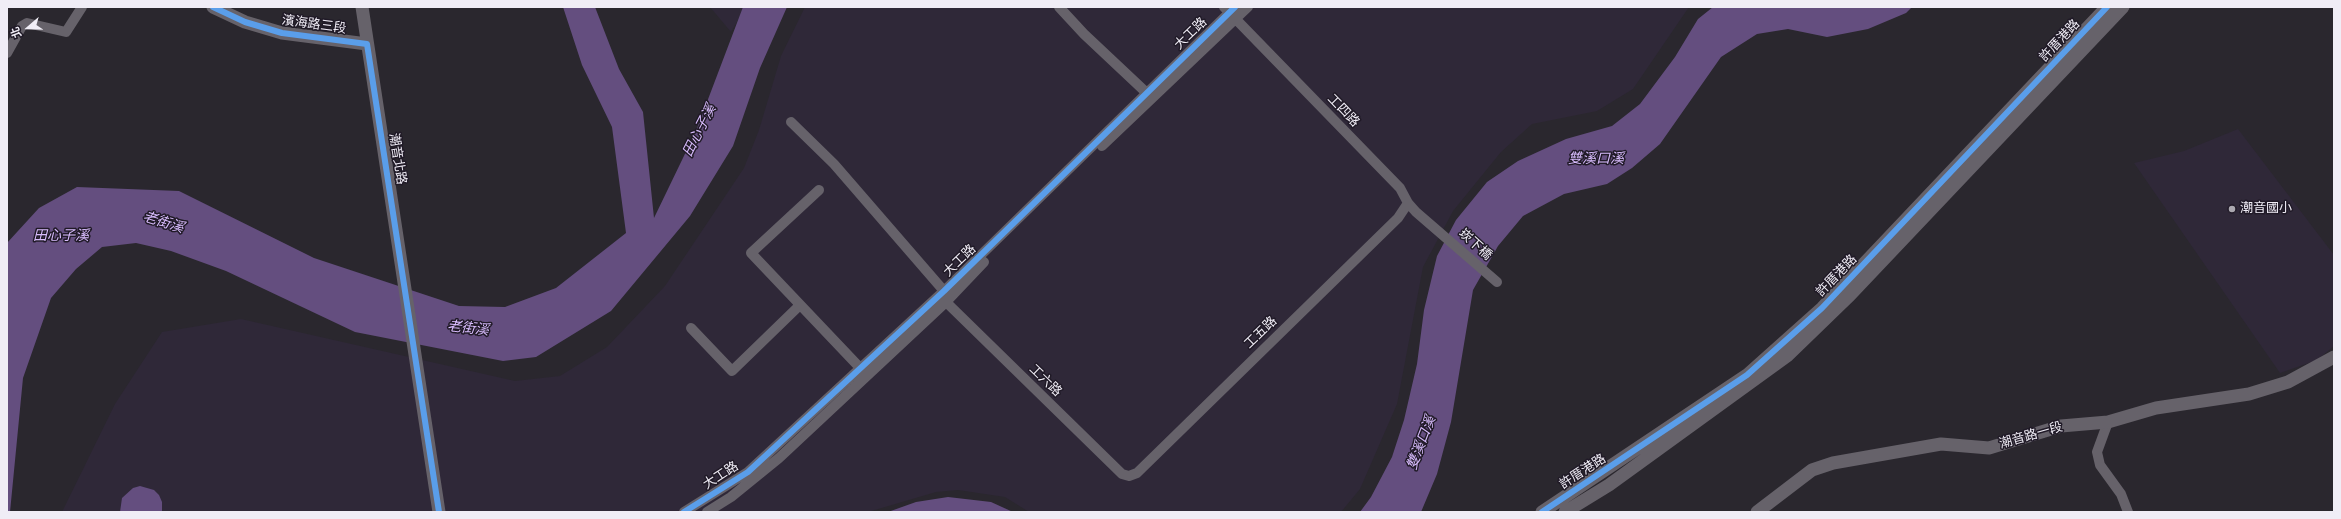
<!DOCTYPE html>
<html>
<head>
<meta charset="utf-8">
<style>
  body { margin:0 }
  #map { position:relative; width:2341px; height:519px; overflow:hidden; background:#2a272e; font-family:Roboto,"Noto Sans TC",sans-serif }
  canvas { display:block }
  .frame { position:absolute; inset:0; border:8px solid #f0edf6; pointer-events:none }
  .north { position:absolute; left:8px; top:8px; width:40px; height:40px; -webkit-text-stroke:3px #201a27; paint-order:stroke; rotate:250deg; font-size:11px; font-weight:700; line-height:16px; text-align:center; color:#f0edf6 }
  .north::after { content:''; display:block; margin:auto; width:14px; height:18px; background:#f0edf6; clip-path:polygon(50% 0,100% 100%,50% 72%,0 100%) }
</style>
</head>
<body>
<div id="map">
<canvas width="2341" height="519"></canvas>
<div class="frame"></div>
<div class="north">北</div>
</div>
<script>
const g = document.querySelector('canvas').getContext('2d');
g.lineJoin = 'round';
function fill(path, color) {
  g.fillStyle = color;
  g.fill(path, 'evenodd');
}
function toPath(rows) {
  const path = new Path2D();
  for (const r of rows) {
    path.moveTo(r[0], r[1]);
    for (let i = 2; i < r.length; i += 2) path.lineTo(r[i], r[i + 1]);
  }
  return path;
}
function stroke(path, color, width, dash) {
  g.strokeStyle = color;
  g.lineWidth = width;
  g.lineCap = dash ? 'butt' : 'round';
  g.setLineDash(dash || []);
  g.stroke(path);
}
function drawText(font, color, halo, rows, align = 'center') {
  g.font = font + ' Roboto,"Noto Sans TC",sans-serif';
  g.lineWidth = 3;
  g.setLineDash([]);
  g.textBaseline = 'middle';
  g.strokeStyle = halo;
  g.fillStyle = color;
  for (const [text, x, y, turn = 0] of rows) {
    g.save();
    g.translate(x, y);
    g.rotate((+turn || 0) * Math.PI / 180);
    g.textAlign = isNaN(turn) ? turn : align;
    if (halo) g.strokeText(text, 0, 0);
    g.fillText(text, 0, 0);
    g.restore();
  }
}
fill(toPath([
  [710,7,746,7,731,32],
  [805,7,1689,7,1633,89,1597,111,1532,124,1501,152,1453,211,1423,267,1397,404,1360,489,1341,512,1029,512,1005,497,958,490,936,492,868,512,62,512,115,404,162,332,241,319,515,381,560,376,607,347,665,286,744,168,759,130,781,56],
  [2238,129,2334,255,2334,346,2317,360,2280,373,2134,163,2184,151]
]), '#2f2838');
fill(toPath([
  [563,7,595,7,619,69,643,112,654,218,696,131,743,7,787,7,760,68,733,146,690,216,611,311,536,357,503,361,355,332,226,271,171,251,136,243,102,247,76,269,51,298,23,378,10,512,7,512,7,243,39,208,77,187,179,191,314,258,459,306,505,307,556,288,626,233,612,127,582,65],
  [1713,7,1912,7,1906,13,1868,29,1827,37,1788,29,1757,34,1721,57,1660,144,1632,168,1607,184,1564,194,1523,216,1498,246,1473,290,1451,422,1437,474,1421,512,1360,512,1371,497,1392,457,1404,420,1417,364,1424,310,1437,256,1456,220,1487,182,1518,161,1566,139,1612,126,1640,104,1675,57,1698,19],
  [140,486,154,490,159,495,162,502,162,512,120,512,122,498,133,488],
  [948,497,991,502,1013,512,888,512,916,502]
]), '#644e7f');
stroke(toPath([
  [1059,7,1084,34,1151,97],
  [1224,7,1400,188,1408,203,1416,212,1497,282],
  [7,53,22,26,27,23,66,32,82,7],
  [791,122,834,164,944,291],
  [1102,146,1248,7],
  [819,190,751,253,864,372],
  [946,302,1122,474,1129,476,1137,473,1398,218,1408,203],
  [691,328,732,371,800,305],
  [2108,422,2097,452,2100,465,2121,494,2128,512],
  [684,512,748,472,944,291,1235,7],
  [707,512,731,497,779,458,946,302,984,262]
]), '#66626a', 10);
stroke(toPath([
  [213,7,245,22,282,33,367,44],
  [362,7,439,512],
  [1542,512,1747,375,1822,308,2107,7],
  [1565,512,1609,485,1787,356,1850,295,2123,7],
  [1757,512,1812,470,1833,463,1941,444,1989,448,2061,426,2108,422,2156,408,2249,394,2288,382,2334,357]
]), '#66626a', 13);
stroke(toPath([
  [213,7,245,22,282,33,367,44,439,512],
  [684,512,748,472,944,291,1235,7],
  [1542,512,1747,375,1822,308,2107,7]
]), '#5a9eea', 6);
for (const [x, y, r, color] of [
  [2232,209,4,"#aba8b0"]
]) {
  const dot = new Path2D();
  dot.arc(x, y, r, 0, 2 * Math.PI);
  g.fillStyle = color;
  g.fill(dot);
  stroke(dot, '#201a27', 1.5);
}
drawText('13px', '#f0edf6', '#201a27', [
  ["濱海路三段",314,25,8],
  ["大工路",1191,34,-44],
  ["許厝港路",2060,41,-47],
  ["工四路",1343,111,46],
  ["潮音北路",397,159,81],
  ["崁下橋",1475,245,42],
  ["大工路",960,261,-44],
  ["許厝港路",1837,276,-46],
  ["工五路",1261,333,-44],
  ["工六路",1045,381,44],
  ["潮音路一段",2031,436,-16],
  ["許厝港路",1583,472,-33],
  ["大工路",721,476,-33]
]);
drawText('13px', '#f0edf6', '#201a27', [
  ["潮音國小",2240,209]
], 'left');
drawText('italic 14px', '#d8bcfd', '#201a27', [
  ["田心子溪",700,131,-63],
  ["雙溪口溪",1596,159],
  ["老街溪",163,223,17],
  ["田心子溪",61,236],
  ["老街溪",468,329,6],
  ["雙溪口溪",1422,443,-69]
]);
</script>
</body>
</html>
